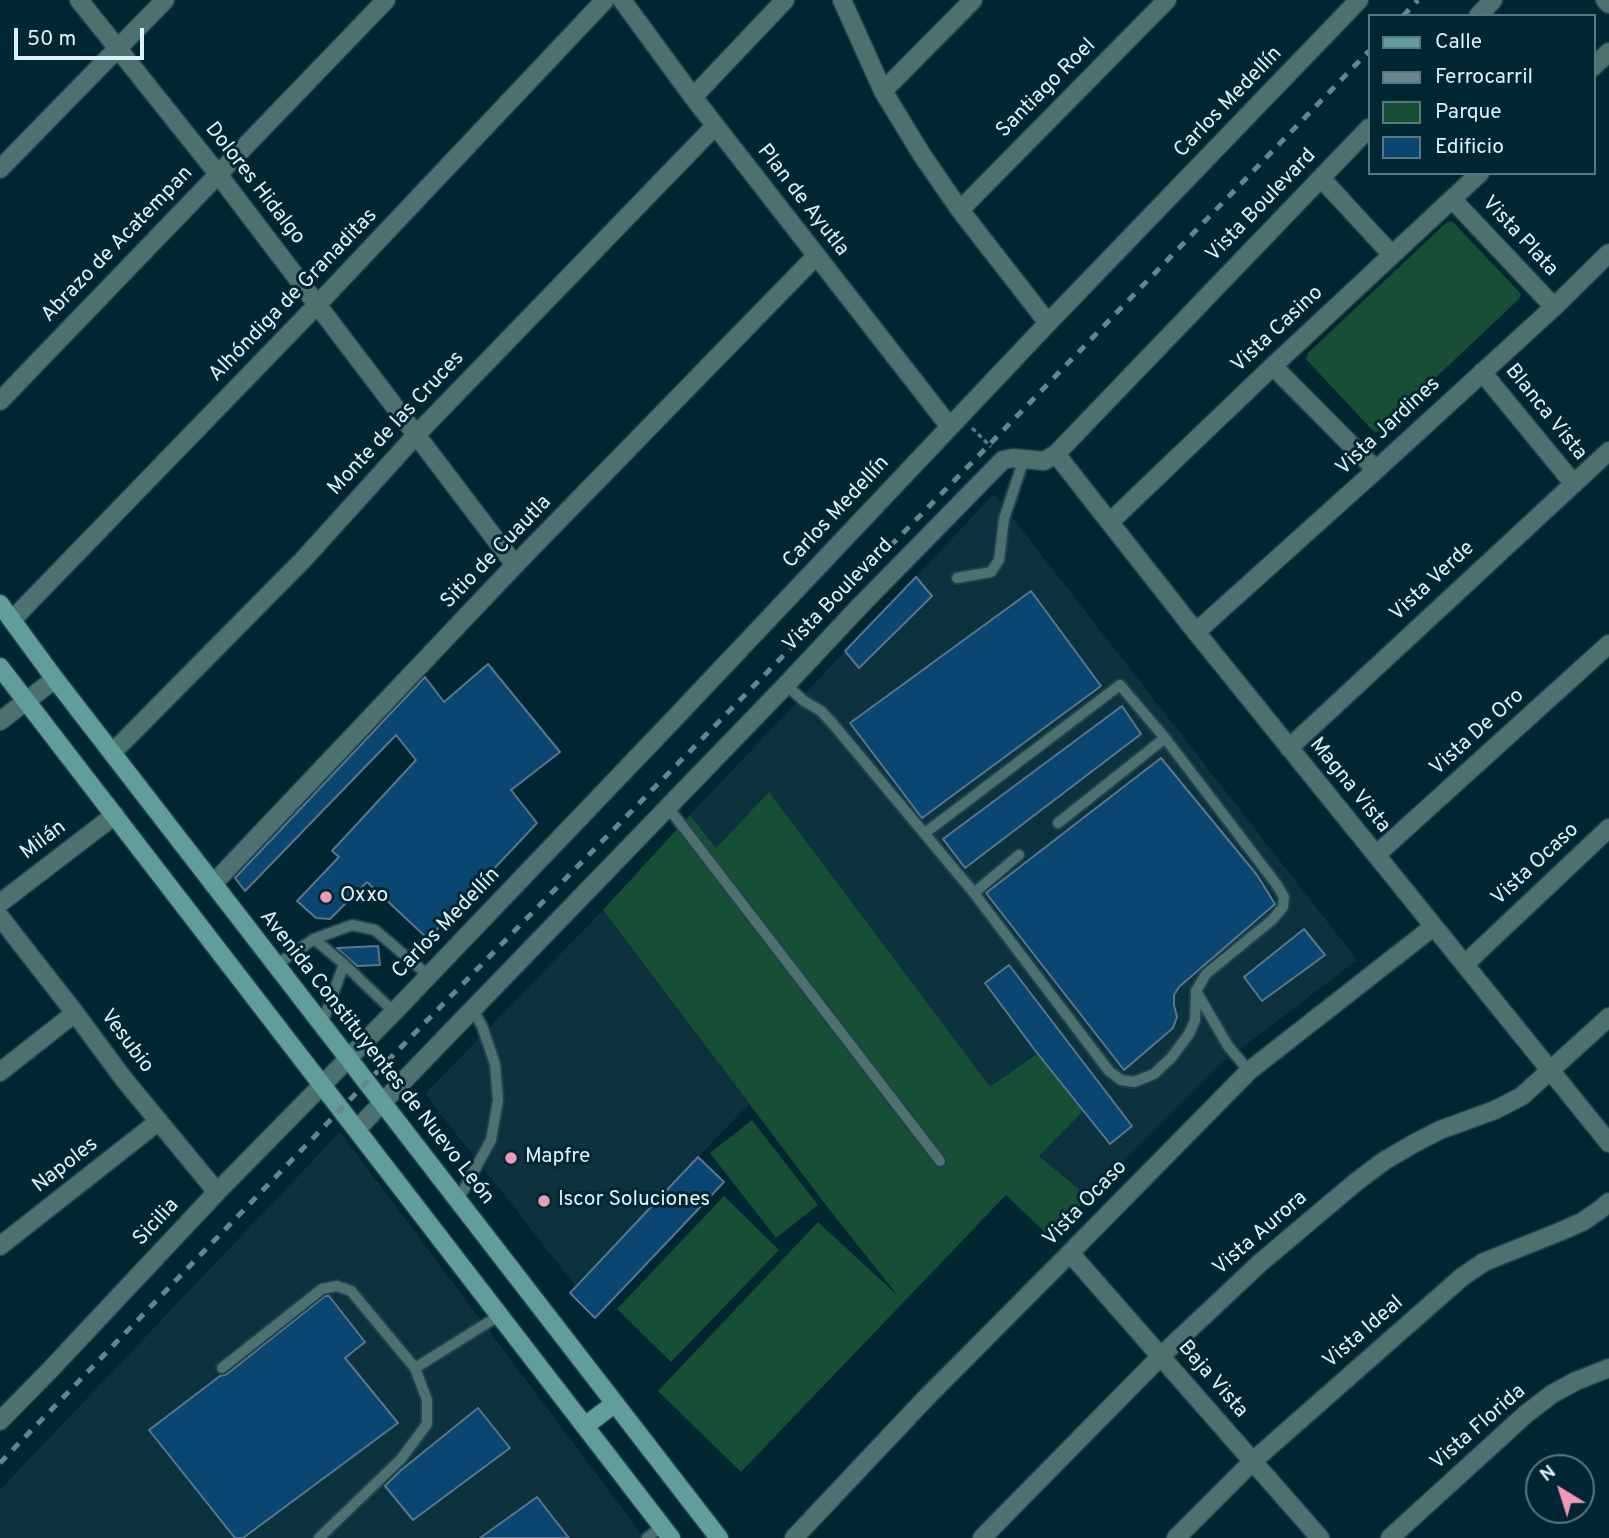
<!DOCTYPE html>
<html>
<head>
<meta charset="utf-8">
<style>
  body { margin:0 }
  #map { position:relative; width:1609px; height:1538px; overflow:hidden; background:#002731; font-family:Overpass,sans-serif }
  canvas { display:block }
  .legend { position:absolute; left:1368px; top:14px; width:228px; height:161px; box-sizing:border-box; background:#002731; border:2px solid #587881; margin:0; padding:9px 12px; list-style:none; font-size:21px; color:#ddf1f8 }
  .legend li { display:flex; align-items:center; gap:14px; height:35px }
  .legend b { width:35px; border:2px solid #587881 }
  .north { position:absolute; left:1525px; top:1454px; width:70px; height:70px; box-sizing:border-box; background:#002731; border:2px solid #587881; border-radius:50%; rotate:322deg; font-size:19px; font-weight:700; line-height:28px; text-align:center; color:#ddf1f8 }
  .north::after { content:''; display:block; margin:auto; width:24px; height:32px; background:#f09ab5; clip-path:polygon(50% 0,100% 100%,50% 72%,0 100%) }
  .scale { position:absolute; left:14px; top:28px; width:130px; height:32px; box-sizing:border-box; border:4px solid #ddf1f8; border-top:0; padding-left:9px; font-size:21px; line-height:24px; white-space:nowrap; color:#ddf1f8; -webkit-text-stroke:5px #002731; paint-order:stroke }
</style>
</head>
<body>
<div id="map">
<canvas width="1609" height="1538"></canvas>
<ul class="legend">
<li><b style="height:9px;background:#619e99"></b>Calle</li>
<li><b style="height:9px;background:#66858d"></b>Ferrocarril</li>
<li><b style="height:19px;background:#164e36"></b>Parque</li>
<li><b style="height:19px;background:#094671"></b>Edificio</li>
</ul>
<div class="north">N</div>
<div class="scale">50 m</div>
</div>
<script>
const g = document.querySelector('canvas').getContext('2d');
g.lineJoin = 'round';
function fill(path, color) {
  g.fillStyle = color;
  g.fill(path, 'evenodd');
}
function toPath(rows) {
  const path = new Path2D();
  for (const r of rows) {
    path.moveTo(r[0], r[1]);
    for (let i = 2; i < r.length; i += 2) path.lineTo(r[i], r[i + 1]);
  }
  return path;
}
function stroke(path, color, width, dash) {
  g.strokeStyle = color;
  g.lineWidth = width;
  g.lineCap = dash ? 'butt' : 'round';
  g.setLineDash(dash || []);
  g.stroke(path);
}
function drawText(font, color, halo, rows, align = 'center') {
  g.font = font + ' Overpass,sans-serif';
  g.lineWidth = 6;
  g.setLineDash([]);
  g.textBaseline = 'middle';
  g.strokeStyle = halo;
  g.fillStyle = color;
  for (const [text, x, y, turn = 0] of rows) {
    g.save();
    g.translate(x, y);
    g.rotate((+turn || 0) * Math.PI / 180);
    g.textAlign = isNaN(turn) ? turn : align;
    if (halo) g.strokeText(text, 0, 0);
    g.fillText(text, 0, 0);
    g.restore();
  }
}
fill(toPath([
  [994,494,1357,960,1222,1063,1088,1197,1038,1156,1037,1053,990,1088,769,792,716,848,690,815],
  [603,910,749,1104,575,1285,425,1094],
  [340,1132,644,1538,0,1538,0,1490]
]), '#0c333d');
fill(toPath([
  [1452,221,1521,294,1519,299,1378,432,1373,431,1306,359,1308,353,1447,222],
  [769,792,990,1087,1038,1053,1083,1111,1039,1156,1088,1197,1051,1238,1006,1195,741,1472,658,1391,818,1222,898,1296,825,1204,603,910,690,815,716,848],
  [752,1120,818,1205,776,1238,710,1153],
  [724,1196,779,1250,671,1362,617,1309]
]), '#164e36');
const building = toPath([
  [916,577,932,596,859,668,845,651,916,577],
  [1031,591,1101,686,922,818,850,723,1031,591],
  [488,664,560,752,511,790,537,823,428,939,367,882,330,919,316,918,297,901,339,857,332,851,416,760,396,735,245,891,235,878,425,677,444,702,488,664],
  [1122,706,1141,734,965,868,943,839,1122,706],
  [1161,758,1257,875,1275,904,1179,987,1174,995,1174,1005,1177,1017,1173,1028,1124,1070,986,893,1161,758],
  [1304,929,1325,955,1262,1001,1244,977,1304,929],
  [378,946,380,965,357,966,337,948,378,946],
  [1009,965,1132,1126,1110,1144,1034,1049,985,983,1009,965],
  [698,1157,724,1182,595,1318,570,1293,698,1157],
  [325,1296,329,1296,365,1342,345,1358,398,1423,243,1538,235,1538,149,1430,220,1376,227,1374,325,1296],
  [478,1408,510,1448,413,1520,385,1486,400,1471,478,1408],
  [537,1497,569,1538,480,1538,537,1497]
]);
fill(building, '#094671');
stroke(building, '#5c758c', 2);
const lane = toPath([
  [957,578,991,572,999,560,1004,519,1024,459],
  [786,685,804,701,821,711,833,724,974,893,1109,1071,1121,1080,1134,1082,1154,1074,1171,1058,1189,1034,1195,1020,1196,993],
  [667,806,940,1161],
  [1058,823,1165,738],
  [925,833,1120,685,1165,738,1277,885,1284,897,1283,907,1272,920,1206,974,1196,991,1228,1046,1249,1071],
  [974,893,1019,855],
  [314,939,352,925,375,930,429,976],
  [276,965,314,939,344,964,394,1012],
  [322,1024,344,964],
  [458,1200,491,1140,498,1100,495,1064,482,1026,473,1010],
  [222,1368,322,1289,337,1286,351,1291,415,1368,427,1400,427,1424,401,1459,319,1538],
  [415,1368,500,1315],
  [647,1538,662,1526]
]);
const street = toPath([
  [79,0,218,174,515,565],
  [622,0,693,97,950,427],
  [842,0,883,91,922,155,960,210,1048,323],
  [1605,0,1609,4],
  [1478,16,1493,0],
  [1593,67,1609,52],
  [883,91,973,0],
  [693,97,785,0],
  [0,169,165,0],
  [1321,178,1392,255],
  [1452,199,1554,307],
  [960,210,1167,0],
  [1273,366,1376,470],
  [1482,372,1574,484],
  [0,401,386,0],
  [1056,454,1196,632,1609,1143],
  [1110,522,1273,366,1480,173],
  [12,620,318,304,605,0],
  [1196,632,1376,470,1554,307,1609,253],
  [0,721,55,679],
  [1289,748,1609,451],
  [112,753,302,561,417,434,715,126],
  [1376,855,1609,644],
  [213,884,515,565,816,256],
  [0,903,115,815],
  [0,917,75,1013,123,1078,217,1192],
  [1465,964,1609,828],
  [0,1072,75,1013],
  [357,1129,786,685,859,607,1003,460,1013,458,1044,461,1056,454,1369,128],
  [0,1246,159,1121],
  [1070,1253,1320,1538],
  [0,1421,50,1370,217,1192,394,1012,673,720,1048,323,1359,0],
  [794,1538,925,1399,1070,1253,1249,1071,1433,927],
  [982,1538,1161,1356,1260,1263,1356,1182,1384,1161,1413,1144,1440,1130,1495,1110,1522,1096,1609,1017],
  [1176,1538,1253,1461,1462,1277,1484,1262,1559,1232,1582,1222,1601,1209,1609,1202],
  [1390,1538,1526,1414,1552,1394,1576,1381,1609,1368]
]);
const secondary = toPath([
  [0,604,55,679,719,1538],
  [0,667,671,1538],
  [585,1426,614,1404]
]);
stroke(lane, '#1f434d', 14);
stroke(street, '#1f434d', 21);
stroke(secondary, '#1f434d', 21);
stroke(toPath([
  [972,428,991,447]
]), '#597881', 3.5, [5, 3.5]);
stroke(lane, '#4c716e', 10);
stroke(street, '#4c716e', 18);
stroke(secondary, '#619e99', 18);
stroke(toPath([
  [1403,16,1418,0],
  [0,1463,367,1082,989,445,1369,51]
]), '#66858d', 5, [9, 9]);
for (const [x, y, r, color] of [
  [326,897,7,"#f09ab5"],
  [511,1158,7,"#f09ab5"],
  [544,1201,7,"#f09ab5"]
]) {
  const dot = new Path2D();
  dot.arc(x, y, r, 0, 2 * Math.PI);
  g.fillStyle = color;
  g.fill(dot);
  stroke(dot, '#002731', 2.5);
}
drawText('21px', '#ddf1f8', '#002731', [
  ["Santiago Roel",1047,89,-45],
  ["Carlos Medellín",1229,103,-46],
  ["Dolores Hidalgo",254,184,52],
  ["Plan de Ayutla",802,201,52],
  ["Vista Boulevard",1262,206,-46],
  ["Vista Plata",1519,237,47],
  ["Abrazo de Acatempan",118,245,-46],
  ["Alhóndiga de Granaditas",294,296,-46],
  ["Vista Casino",1278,330,-43],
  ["Blanca Vista",1545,413,51],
  ["Monte de las Cruces",397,424,-47],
  ["Vista Jardines",1389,427,-43],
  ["Carlos Medellín",837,513,-47],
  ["Sitio de Cuautla",497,553,-46],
  ["Vista Verde",1433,582,-43],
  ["Vista Boulevard",839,596,-46],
  ["Vista De Oro",1478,733,-42],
  ["Magna Vista",1349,786,51],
  ["Milán",44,841,-37],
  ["Vista Ocaso",1536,865,-43],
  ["Carlos Medellín",447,924,-46],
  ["Vesubio",126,1042,53],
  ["Avenida Constituyentes de Nuevo León",376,1058,52],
  ["Napoles",66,1166,-38],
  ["Vista Ocaso",1086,1204,-46],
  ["Sicilia",157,1223,-47],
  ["Vista Aurora",1261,1234,-41],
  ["Vista Ideal",1364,1333,-41],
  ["Baja Vista",1212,1380,49],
  ["Vista Florida",1479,1428,-41]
]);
drawText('21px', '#ddf1f8', '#002731', [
  ["Oxxo",340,897],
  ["Mapfre",525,1158],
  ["Iscor Soluciones",558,1201]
], 'left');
</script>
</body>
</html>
